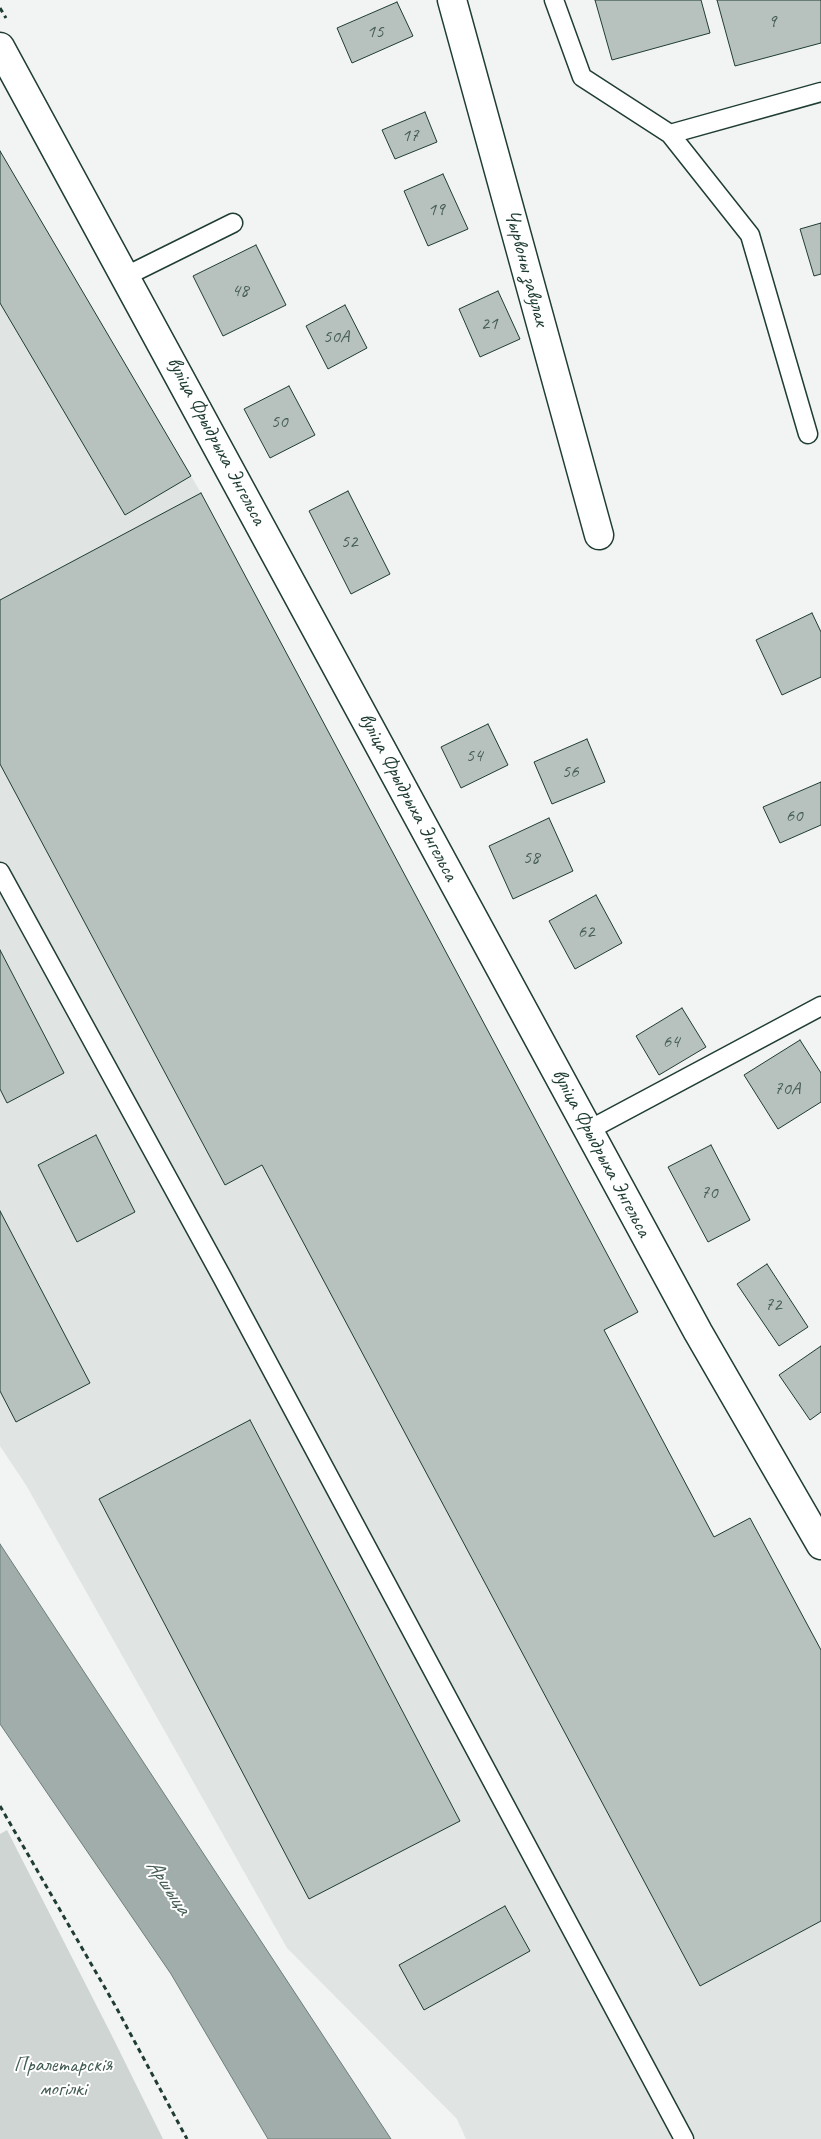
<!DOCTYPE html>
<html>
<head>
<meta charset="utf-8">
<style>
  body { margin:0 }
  canvas { display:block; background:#f2f3f3 }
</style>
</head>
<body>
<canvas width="821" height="2139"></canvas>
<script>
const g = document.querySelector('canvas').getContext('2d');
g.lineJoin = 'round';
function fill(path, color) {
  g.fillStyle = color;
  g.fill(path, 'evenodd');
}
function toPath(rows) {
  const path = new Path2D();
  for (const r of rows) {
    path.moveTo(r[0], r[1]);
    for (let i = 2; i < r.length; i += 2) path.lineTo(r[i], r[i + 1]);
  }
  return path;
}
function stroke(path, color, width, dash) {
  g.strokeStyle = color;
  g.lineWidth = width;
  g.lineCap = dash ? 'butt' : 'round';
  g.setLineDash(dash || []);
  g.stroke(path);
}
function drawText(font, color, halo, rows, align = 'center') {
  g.font = font + ' Caveat,sans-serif';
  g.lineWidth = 4;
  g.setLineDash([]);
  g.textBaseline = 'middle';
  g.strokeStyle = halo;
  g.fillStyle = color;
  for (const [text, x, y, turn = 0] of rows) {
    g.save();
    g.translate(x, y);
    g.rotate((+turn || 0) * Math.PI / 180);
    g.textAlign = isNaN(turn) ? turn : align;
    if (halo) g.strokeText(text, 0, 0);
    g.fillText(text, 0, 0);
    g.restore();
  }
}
fill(toPath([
  [0,151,201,493,638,1312,604,1331,714,1536,750,1518,821,1650,821,2139,466,2139,457,2119,287,1948,26,1485,0,1446]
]), '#e0e4e3');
fill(toPath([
  [7,1830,111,2034,163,2139,0,2139,0,1834]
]), '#ced5d3');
const water = toPath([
  [0,1544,391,2139,268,2139,171,1974,0,1724,0,1544]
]);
fill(water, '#a1adaa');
stroke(water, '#6d807b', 1);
const building = toPath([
  [595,0,701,0,710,33,612,60,595,0],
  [717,0,821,0,821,43,735,66,717,0],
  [397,2,413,36,352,63,337,28,397,2],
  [425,112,437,142,395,159,382,130,425,112],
  [0,151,191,476,125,515,0,303,0,151],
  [443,174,468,229,428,246,404,191,443,174],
  [821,223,821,274,814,276,800,229,821,223],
  [256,245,286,305,223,336,193,276,256,245],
  [498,291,520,339,480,357,459,309,498,291],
  [345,305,367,348,328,369,306,326,345,305],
  [289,386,315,435,270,458,244,409,289,386],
  [348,491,390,574,351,594,309,511,348,491],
  [201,493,638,1312,604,1330,714,1537,750,1518,821,1650,821,1921,700,1986,262,1165,225,1185,0,764,0,600,201,493],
  [812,613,821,632,821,677,782,695,756,640,812,613],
  [488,724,508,765,461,788,441,747,488,724],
  [587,739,605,782,552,804,534,762,587,739],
  [821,782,821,825,780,843,763,807,821,782],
  [549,818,573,871,513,899,489,846,549,818],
  [596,895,622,943,575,969,549,921,596,895],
  [0,950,64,1073,7,1103,0,1089,0,950],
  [682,1008,706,1047,659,1075,636,1036,682,1008],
  [800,1040,821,1073,821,1102,778,1129,744,1075,800,1040],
  [96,1135,135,1212,77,1242,38,1165,96,1135],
  [711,1145,750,1220,708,1242,668,1167,711,1145],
  [0,1211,90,1383,16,1422,0,1391,0,1211],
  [767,1264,808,1327,779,1346,737,1284,767,1264],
  [821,1346,821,1412,810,1420,779,1375,821,1346],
  [250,1420,460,1821,309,1899,99,1499,250,1420],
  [505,1906,530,1951,424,2010,399,1965,505,1906]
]);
fill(building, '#b7c1bd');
stroke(building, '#1f3d34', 1);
const lane = toPath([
  [554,0,582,77,670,134,750,235,808,434],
  [670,134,821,92],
  [126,276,233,223],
  [0,872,222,1277,684,2139],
  [589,1130,821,1006]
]);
const street = toPath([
  [452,0,599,535]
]);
const secondary = toPath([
  [0,47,698,1332,821,1545]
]);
stroke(lane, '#1f3d34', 21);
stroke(street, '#1f3d34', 31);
stroke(secondary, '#1f3d34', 31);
stroke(toPath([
  [0,8,6,18],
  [0,1806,116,2007,187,2139]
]), '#1f3d34', 3, [5, 4]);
stroke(lane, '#fff', 18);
stroke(street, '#fff', 28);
stroke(secondary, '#fff', 28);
drawText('19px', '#455e56', null, [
  ["9",772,22],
  ["15",375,32],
  ["17",410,136],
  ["19",436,210],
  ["48",240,291],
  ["21",489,324],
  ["50А",336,337],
  ["50",279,422],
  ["52",349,542],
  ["54",474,756],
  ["56",570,772],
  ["60",794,816],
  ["58",531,858],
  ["62",586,932],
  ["64",671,1042],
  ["70А",787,1089],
  ["70",709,1193],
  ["72",773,1305]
]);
drawText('21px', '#1f3d34', '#fff', [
  ["Чырвоны завулак",526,268,75],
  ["вуліца Фрыдрыха Энгельса",216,441,62],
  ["вуліца Фрыдрыха Энгельса",408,797,62],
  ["вуліца Фрыдрыха Энгельса",601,1153,62]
]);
drawText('21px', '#425b54', '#fff', [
  ["Пралетарскія",63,2065],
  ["могілкі",63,2089]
]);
drawText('italic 22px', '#465f57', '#fff', [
  ["Аршыца",168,1887,56]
]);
</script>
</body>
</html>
